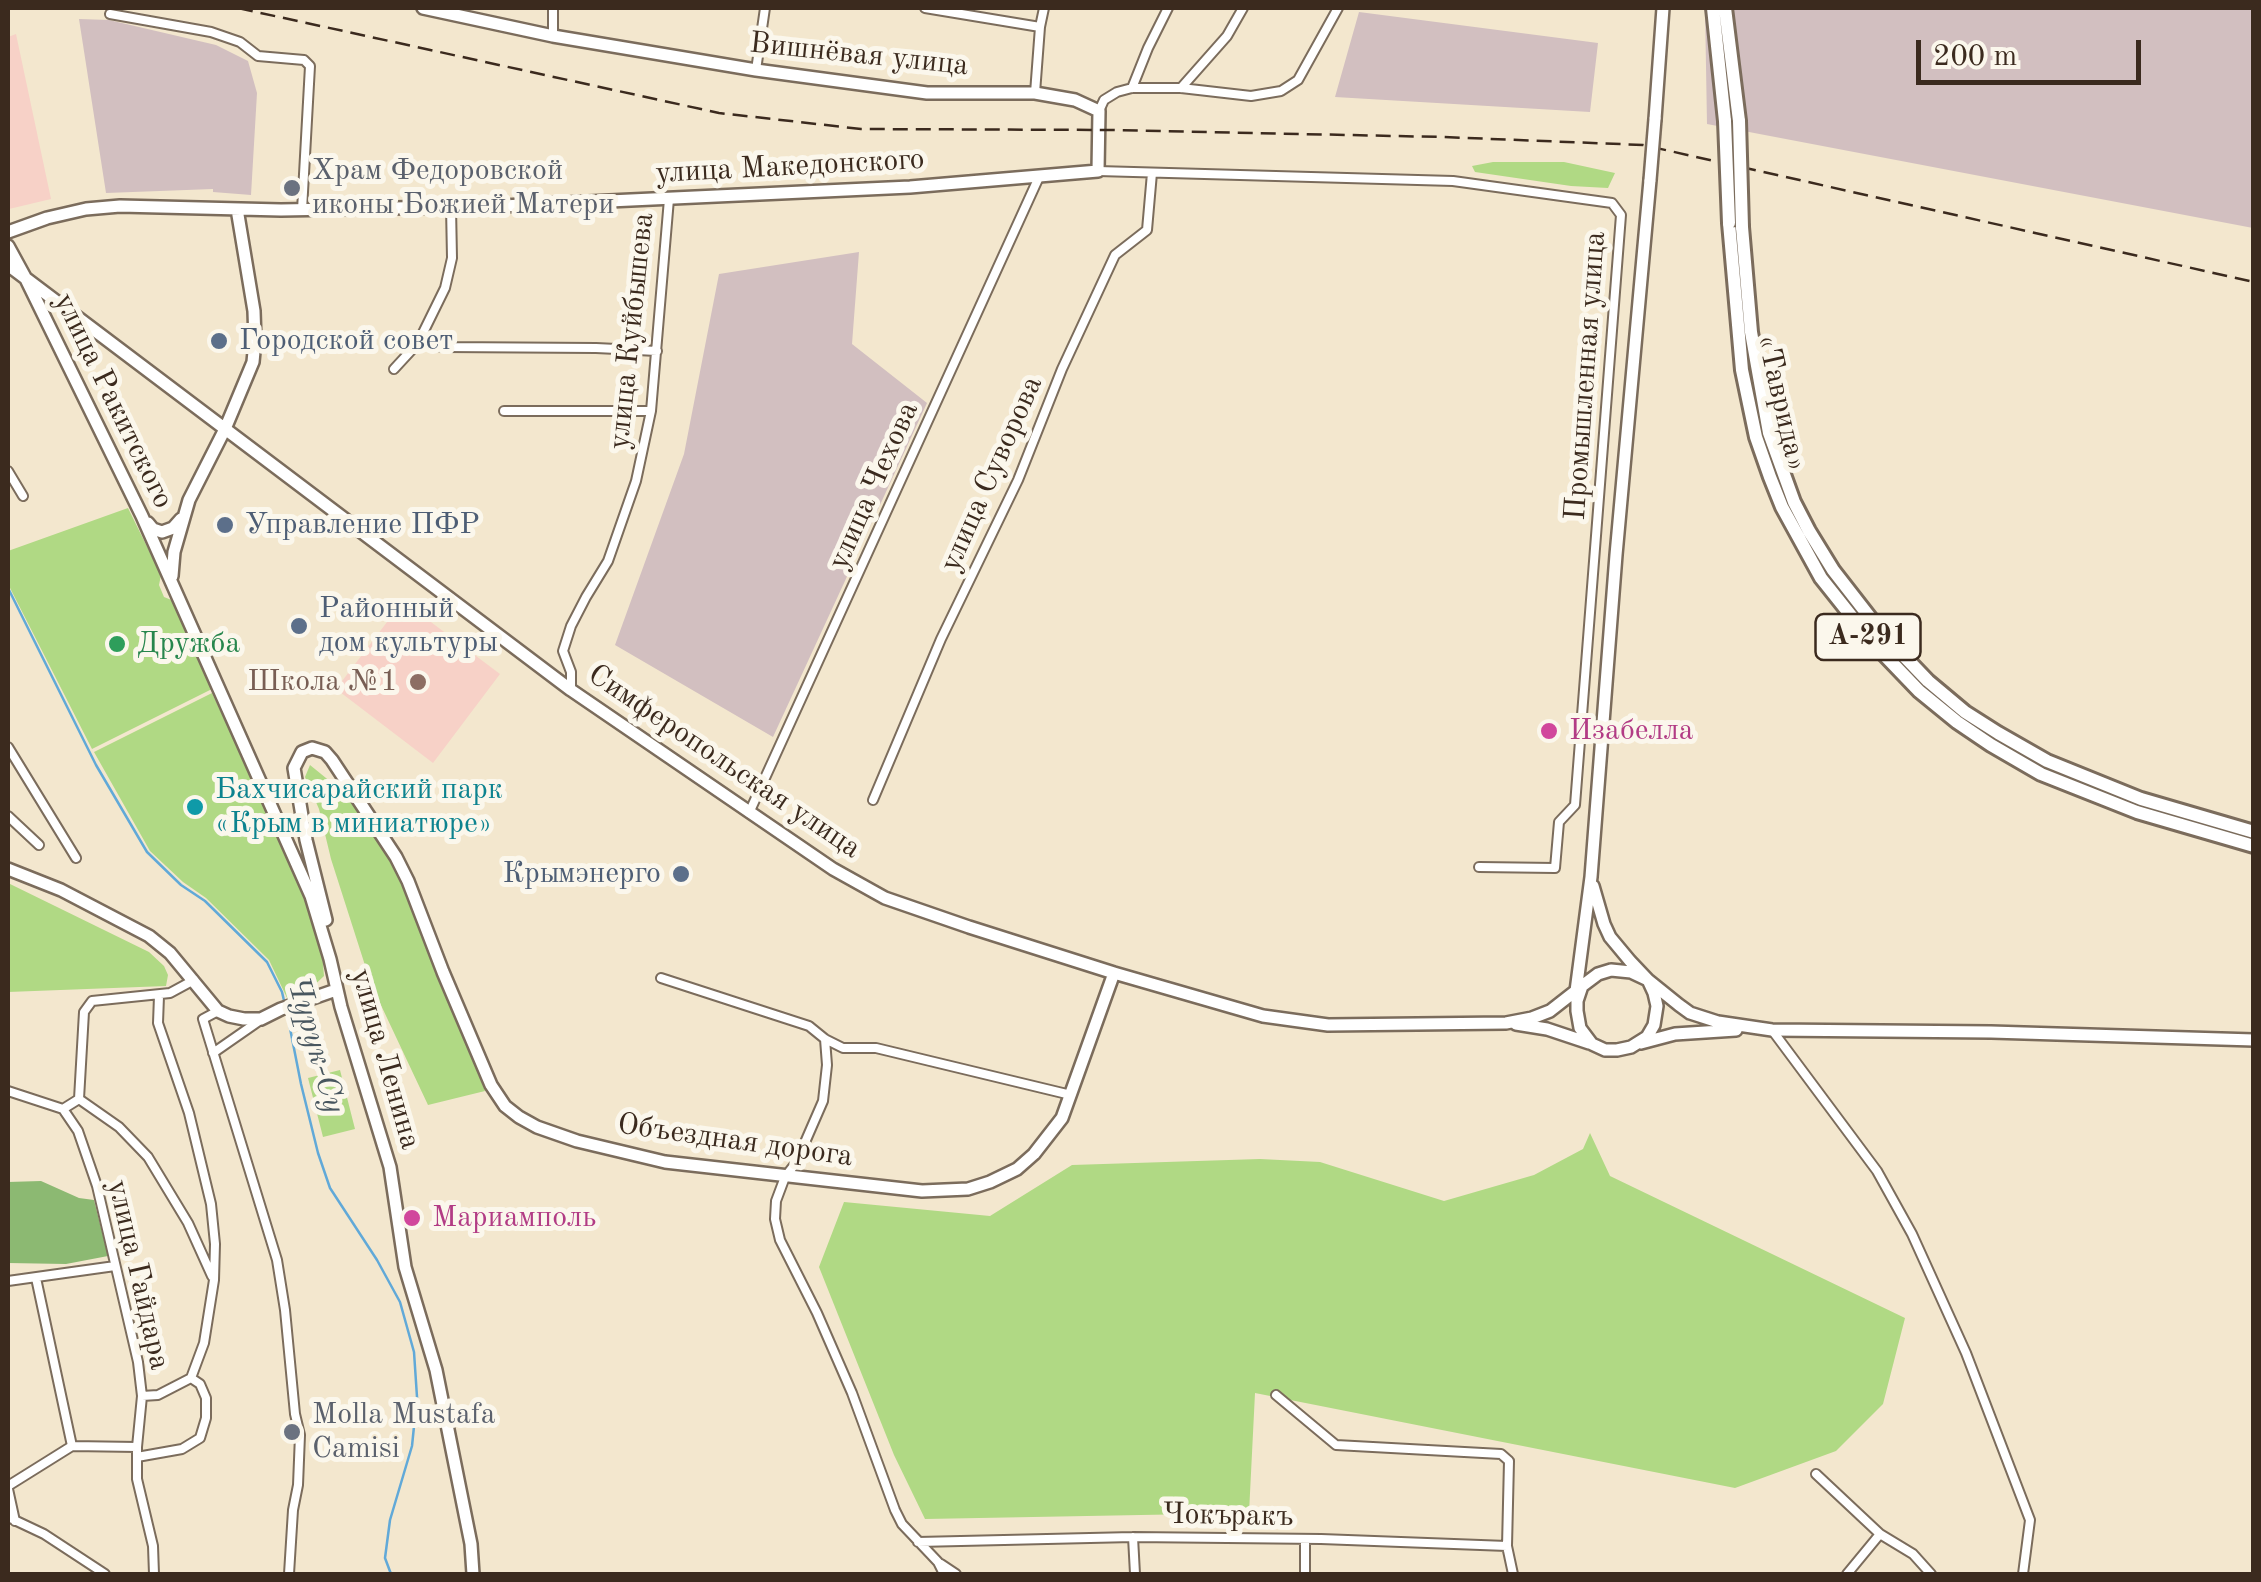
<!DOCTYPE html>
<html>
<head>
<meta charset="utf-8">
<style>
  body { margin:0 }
  #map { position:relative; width:2261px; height:1582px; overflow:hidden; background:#f3e7ce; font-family:"Old Standard TT",serif }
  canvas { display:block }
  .frame { position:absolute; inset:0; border:10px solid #3b2a1e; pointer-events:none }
  .scale { position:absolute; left:1916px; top:40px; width:225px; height:45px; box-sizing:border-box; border:5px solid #3b2a1e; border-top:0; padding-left:12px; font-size:30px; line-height:35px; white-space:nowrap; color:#3b2a1e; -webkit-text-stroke:8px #fbf7ec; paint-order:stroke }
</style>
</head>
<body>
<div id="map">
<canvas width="2261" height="1582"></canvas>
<div class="frame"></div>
<div class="scale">200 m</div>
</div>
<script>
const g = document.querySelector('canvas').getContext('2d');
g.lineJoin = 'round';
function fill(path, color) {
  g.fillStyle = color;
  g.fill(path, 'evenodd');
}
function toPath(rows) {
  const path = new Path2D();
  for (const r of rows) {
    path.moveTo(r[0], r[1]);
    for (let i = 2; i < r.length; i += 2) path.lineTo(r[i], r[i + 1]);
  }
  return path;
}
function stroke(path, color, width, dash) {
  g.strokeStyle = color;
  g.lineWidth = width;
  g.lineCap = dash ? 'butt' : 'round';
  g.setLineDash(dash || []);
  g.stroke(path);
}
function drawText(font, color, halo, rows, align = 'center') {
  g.font = font + ' "Old Standard TT",serif';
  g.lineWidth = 10;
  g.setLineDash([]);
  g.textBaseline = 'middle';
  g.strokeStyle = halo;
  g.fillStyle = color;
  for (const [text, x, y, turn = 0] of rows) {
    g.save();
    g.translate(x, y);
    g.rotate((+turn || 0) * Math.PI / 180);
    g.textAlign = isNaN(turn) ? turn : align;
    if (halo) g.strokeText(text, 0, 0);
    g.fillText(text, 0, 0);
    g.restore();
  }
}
fill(toPath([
  [16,34,51,199,9,209,8,37],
  [403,601,500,674,433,763,336,689]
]), '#f7d1c7');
fill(toPath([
  [1705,8,2253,8,2253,228,1707,124],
  [1359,12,1598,43,1590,112,1335,97],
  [79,19,109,20,216,45,248,61,257,93,251,195,213,192,213,189,106,193],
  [859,252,852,344,927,403,773,737,615,645,684,454,719,274]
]), '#d2bfc0');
fill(toPath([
  [1493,162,1564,162,1615,173,1608,188,1571,186,1475,172,1472,166],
  [128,508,161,575,159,585,164,597,174,601,216,687,92,749,8,584,8,551],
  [212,693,298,877,311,911,322,952,324,976,304,995,288,1000,269,960,206,898,183,882,150,851,94,752],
  [310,765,353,800,394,864,485,1091,428,1105,371,984,331,859,319,809,305,777],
  [8,883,149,952,164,966,168,975,166,986,8,992],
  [340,1070,355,1129,323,1137,308,1078],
  [1590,1133,1610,1176,1905,1318,1883,1404,1836,1451,1735,1488,1255,1393,1249,1513,925,1519,894,1455,819,1267,844,1202,990,1216,1072,1165,1260,1159,1320,1162,1444,1201,1534,1175,1583,1149]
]), '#b0d984');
fill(toPath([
  [41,1181,79,1198,94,1200,108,1256,66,1264,8,1263,8,1182]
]), '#8cb972');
stroke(toPath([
  [8,588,96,765,147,852,181,885,205,901,267,962,282,992,285,1005],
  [287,1013,301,1084,318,1153,330,1188,377,1260,400,1302,414,1352,417,1397,412,1446,390,1520,385,1558,391,1574]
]), '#61a9d8', 2.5);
const minor = toPath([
  [553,8,553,36],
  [925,8,1040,27],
  [110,14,211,32,240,42,258,56,304,60,310,66,302,210],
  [756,70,765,8],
  [1132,88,1148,48,1168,8],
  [1181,88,1227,36,1243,8],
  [1035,93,1040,27,1044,8],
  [1099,111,1104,100,1117,92,1132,88,1181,88,1251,96,1281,91,1298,80,1338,8],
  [1098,171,1453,181,1612,203,1621,215,1575,805,1559,822,1555,868,1479,867],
  [418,343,444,347,596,348,657,351],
  [394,369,418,343,445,288,452,258,451,207],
  [504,411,651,411],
  [8,471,23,496],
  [571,689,571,672,563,651,571,626,586,597,608,561,636,481,651,411,669,199],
  [8,747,76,858],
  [873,800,941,639,1018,480,1062,369,1115,255,1147,230,1152,173],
  [749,813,1039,177],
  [8,816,39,845],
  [661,978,809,1026,825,1039,843,1048,876,1048,1071,1095],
  [159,996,158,1023,189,1113,211,1204,215,1244,214,1280,204,1343,191,1378],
  [218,1011,203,1019,277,1260,285,1310,295,1414,300,1435,298,1485,293,1510,289,1574],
  [1772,1030,1877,1171,1912,1234,1966,1353,2030,1520,2023,1574],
  [825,1039,827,1065,823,1101,796,1163,785,1177,776,1201,775,1219,780,1240,817,1313,852,1393,895,1510,902,1524,938,1562,944,1574],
  [213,1053,259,1021],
  [8,1091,63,1109,78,1131,97,1186,138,1362,142,1396,137,1447,137,1479,153,1546,154,1574],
  [79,1099,119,1127,148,1157,188,1223,212,1276],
  [63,1109,79,1099,84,1012,92,1001,170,993,194,980],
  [36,1278,72,1446],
  [8,1281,115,1266],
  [1276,1395,1336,1445,1501,1454,1509,1461,1507,1546],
  [137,1457,182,1449,200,1438,206,1418,206,1398,200,1384,191,1378,158,1395,142,1396],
  [1816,1474,1880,1534,1913,1554,1931,1574],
  [8,1486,72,1446,137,1447],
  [8,1489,15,1521],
  [8,1517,44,1534,105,1574],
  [1133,1537,1135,1574],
  [1305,1539,1305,1574],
  [918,1542,1133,1537,1321,1539,1507,1546,1513,1574],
  [941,1564,956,1574],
  [1847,1574,1880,1534]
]);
const secondary = toPath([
  [1655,119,1663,8],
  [8,232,47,218,86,209,120,206,281,210,502,206,910,187,1098,171,1099,111,1075,100,1035,93,927,93,756,70,553,36,423,8],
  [8,246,26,279,142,516,311,896,330,959,341,1007,390,1167,405,1267,436,1370,471,1544,473,1574],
  [8,265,571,690,833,869,885,898,969,927,1114,973,1263,1016,1328,1025,1506,1023,1532,1018,1550,1011,1582,986],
  [148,523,153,529,162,532,173,528,181,519],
  [172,576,174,552,189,500,225,429,253,362,255,341,254,311,237,209],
  [8,869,61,890,149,936,170,953,218,1011,229,1016,244,1019,261,1019,281,1009,336,990],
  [1593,886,1604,924,1610,937,1630,961,1648,980,1679,1005,1690,1013,1718,1022,1772,1030,1991,1032,2254,1040],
  [326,920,306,840,294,768,302,752,312,748,325,752,332,760,396,857,408,881,443,972,491,1085,505,1106,519,1117,537,1127,577,1141,665,1162,922,1191,968,1189,990,1182,1017,1169,1034,1154,1062,1118,1114,973],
  [1611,970,1631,972,1648,980,1654,993,1657,1006,1654,1025,1647,1037,1631,1047,1617,1050,1605,1050,1592,1044,1580,1028,1577,1011,1577,1001,1582,986,1598,974,1611,970],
  [1576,991,1591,877,1616,555,1650,180],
  [1516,1024,1547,1029,1589,1043],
  [1641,1043,1675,1034,1736,1030]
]);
const trunk = toPath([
  [1713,8,1725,121],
  [1725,8,1739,121],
  [1729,223,1742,370,1756,437,1770,477,1782,507,1821,578,1872,642,1919,691,1957,722,1991,745,2041,774,2137,812,2254,846],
  [1742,227,1751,332,1769,433,1794,502,1809,531,1833,570,1882,633,1928,681,1965,712,1998,733,2047,761,2141,799,2254,832]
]);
stroke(minor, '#7b6c5c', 12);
stroke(secondary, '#7b6c5c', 16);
stroke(trunk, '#7b6c5c', 18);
stroke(minor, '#fff', 8);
stroke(secondary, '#fff', 11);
stroke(trunk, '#fff', 12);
stroke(toPath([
  [238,8,719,113,861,129,1111,130,1443,137,1643,145,2254,282]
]), '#3b2a1e', 2.5, [15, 8]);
const secondaryBridge = toPath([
  [1650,180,1655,119]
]);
const trunkBridge = toPath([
  [1725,121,1729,223],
  [1739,121,1742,227]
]);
stroke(secondaryBridge, '#7b6c5c', 16, []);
stroke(trunkBridge, '#7b6c5c', 18, []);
stroke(secondaryBridge, '#fff', 11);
stroke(trunkBridge, '#fff', 12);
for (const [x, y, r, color] of [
  [292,188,10,"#6b7280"],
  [219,341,10,"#5c6f8a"],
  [225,525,10,"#5c6f8a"],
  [299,626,10,"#5c6f8a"],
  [117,644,10,"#2e9e5b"],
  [418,682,10,"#8d6e63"],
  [1549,731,10,"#d1479c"],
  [195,807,10,"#0f9aa8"],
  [681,874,10,"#5c6f8a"],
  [412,1218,10,"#d1479c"],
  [292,1432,10,"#6b7280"]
]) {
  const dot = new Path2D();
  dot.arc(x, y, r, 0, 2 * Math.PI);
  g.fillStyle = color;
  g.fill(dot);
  stroke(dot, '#fbf7ec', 4);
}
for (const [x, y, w] of [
  [1868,637,105]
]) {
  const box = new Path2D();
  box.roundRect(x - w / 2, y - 23, w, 46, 8);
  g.fillStyle = '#fbf7ec';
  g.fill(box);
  stroke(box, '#3b2a1e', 2.5);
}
drawText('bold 28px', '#3b2a1e', null, [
  ["А-291",1868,637]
]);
drawText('30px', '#3b2a1e', '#fbf7ec', [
  ["Вишнёвая улица",859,55,6],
  ["улица Македонского",790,167,-3],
  ["улица Куйбышева",632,331,-84],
  ["Промышленная улица",1586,376,-86],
  ["улица Ракитского",113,401,64],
  ["«Таврида»",1781,403,77],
  ["улица Суворова",992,474,-66],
  ["улица Чехова",874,486,-66],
  ["Симферопольская улица",724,762,34],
  ["улица Ленина",385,1059,74],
  ["Объездная дорога",735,1141,8],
  ["улица Гайдара",138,1275,77],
  ["Чокъракъ",1228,1516,1]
]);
drawText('30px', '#5b616d', '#fbf7ec', [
  ["Xрам Федоровской",312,171],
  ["иконы Божией Матери",312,205],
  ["Molla Mustafa",312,1415],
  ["Camisi",312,1449]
], 'left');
drawText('30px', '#4e5e75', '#fbf7ec', [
  ["Городской совет",239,341],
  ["Управление ПФР",245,525],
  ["Районный",319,609],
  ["дом культуры",319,643],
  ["Крымэнерго",661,874,"right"]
], 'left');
drawText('30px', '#27864d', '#fbf7ec', [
  ["Дружба",137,644]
], 'left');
drawText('30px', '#785e54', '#fbf7ec', [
  ["Школа №1",398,682]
], 'right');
drawText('30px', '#b23c85', '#fbf7ec', [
  ["Изабелла",1569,731],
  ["Мариамполь",432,1218]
], 'left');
drawText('30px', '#0d838f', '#fbf7ec', [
  ["Бахчисарайский парк",215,790],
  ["«Крым в миниатюре»",215,824]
], 'left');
drawText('italic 32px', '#48565f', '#fbf7ec', [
  ["Чурук-Су",315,1045,74]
]);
</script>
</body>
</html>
